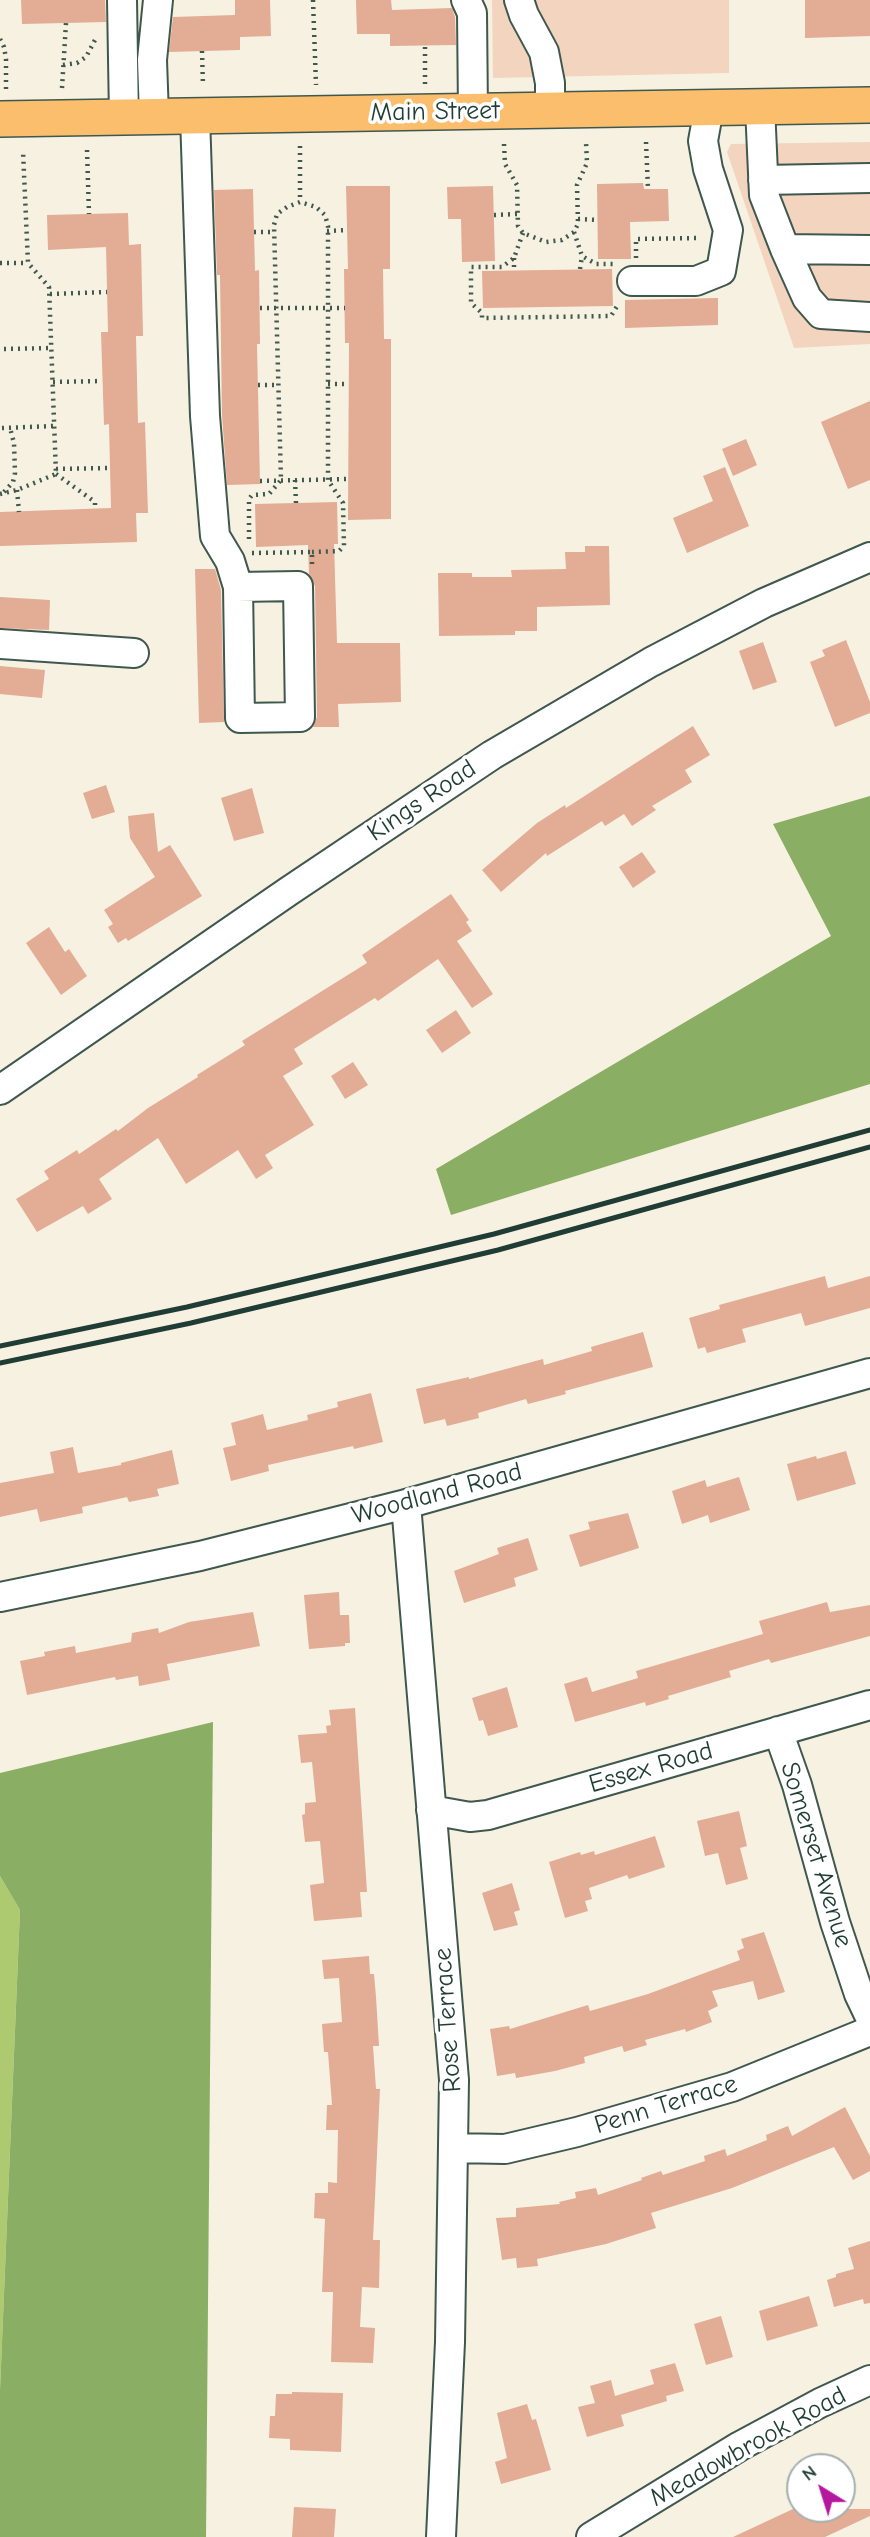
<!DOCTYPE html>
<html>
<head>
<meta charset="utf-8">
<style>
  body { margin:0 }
  #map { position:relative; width:870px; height:2537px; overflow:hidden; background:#f7f1e2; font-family:"Comic Neue",sans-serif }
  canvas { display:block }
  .north { position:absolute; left:786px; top:2453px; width:70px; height:70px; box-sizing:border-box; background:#fff; border:2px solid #a5b1ae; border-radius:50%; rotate:322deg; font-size:19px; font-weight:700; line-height:28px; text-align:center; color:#1f3d34 }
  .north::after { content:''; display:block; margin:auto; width:24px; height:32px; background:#b5179e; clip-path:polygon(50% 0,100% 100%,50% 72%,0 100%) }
</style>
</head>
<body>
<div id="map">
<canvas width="870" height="2537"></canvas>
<div class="north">N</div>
</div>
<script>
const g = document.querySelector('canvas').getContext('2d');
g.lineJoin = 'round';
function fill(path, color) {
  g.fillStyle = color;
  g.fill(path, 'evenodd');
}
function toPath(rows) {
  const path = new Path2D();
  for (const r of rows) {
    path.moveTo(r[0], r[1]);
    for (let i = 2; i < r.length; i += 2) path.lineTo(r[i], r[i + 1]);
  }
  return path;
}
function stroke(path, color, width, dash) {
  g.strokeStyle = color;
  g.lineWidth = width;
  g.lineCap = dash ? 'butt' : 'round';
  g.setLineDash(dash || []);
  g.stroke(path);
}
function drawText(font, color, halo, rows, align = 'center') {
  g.font = font + ' "Comic Neue",sans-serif';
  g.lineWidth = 7;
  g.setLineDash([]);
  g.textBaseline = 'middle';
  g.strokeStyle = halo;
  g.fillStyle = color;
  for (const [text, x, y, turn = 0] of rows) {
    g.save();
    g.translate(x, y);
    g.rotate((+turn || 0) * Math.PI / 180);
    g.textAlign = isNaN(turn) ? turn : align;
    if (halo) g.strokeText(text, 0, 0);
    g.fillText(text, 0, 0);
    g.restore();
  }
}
fill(toPath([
  [492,0,729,0,729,73,493,78],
  [870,142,870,344,794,348,727,152,731,144]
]), '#f3d4bf');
fill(toPath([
  [0,1876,20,1910,0,2390]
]), '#adca71');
fill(toPath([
  [870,796,870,1084,451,1215,436,1169,831,936,773,824],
  [213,1722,206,2537,0,2537,0,2390,20,1910,0,1876,0,1773]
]), '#8aae63');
fill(toPath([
  [21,0,105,0,106,22,22,24],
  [235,0,270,0,271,36,240,37,240,50,169,52,173,17,235,15],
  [356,0,391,0,392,10,452,8,455,17,456,45,390,46,390,34,357,34],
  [805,0,870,0,870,36,805,38],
  [643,183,644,189,668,189,669,221,630,222,631,259,598,259,597,184],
  [346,186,390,186,390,269,383,269,384,339,391,339,391,519,348,520,349,343,345,343,344,269,348,269],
  [493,186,495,261,462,262,461,219,448,219,447,187],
  [253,189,255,271,259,270,260,344,257,344,260,484,227,485,222,415,220,275,217,275,214,190],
  [128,213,129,245,141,244,143,336,136,336,138,423,145,422,148,513,136,513,137,542,0,546,0,512,111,508,109,424,104,425,101,332,108,332,106,247,48,250,47,215],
  [612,269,613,306,483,308,482,271],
  [718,298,718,325,625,328,625,300],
  [870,401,870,480,848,489,821,422],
  [746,439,757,465,733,476,722,449],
  [725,467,749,526,687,553,673,518,713,501,703,476],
  [337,502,338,544,334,544,337,643,400,643,401,702,338,704,339,727,313,727,317,717,315,586,309,574,308,545,256,547,255,504],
  [585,546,609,546,610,605,537,607,537,631,515,631,515,635,439,636,438,573,472,573,472,577,512,577,511,570,566,569,565,552,585,552],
  [195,569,215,569,221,590,224,722,199,723],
  [0,597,50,600,49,630,0,628],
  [846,640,870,702,870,713,835,727,810,662,825,656,822,650],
  [763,642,777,682,753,690,739,651],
  [0,666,45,670,42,698,0,694],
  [693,726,710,755,685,770,692,782,652,806,656,810,632,826,624,814,605,826,602,821,547,856,546,853,501,892,482,870,537,823,565,805,566,808],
  [106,785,115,812,92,819,83,793],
  [252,788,264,833,234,841,221,798],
  [154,813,158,852,170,845,202,896,128,941,126,938,118,943,108,927,113,924,104,910,155,877,130,838,128,816],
  [642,852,656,872,633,888,619,867],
  [451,894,469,920,466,922,472,931,457,941,493,994,472,1008,438,959,378,1001,375,998,294,1049,303,1064,283,1076,314,1125,265,1155,273,1168,256,1179,238,1150,186,1184,158,1138,99,1179,112,1199,88,1214,83,1206,37,1232,16,1199,49,1179,44,1171,77,1150,79,1154,116,1129,118,1131,148,1108,198,1077,197,1075,245,1045,242,1041,367,963,362,955],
  [49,927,65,952,69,949,87,976,61,995,26,943],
  [456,1010,471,1033,442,1053,426,1030],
  [353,1062,368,1085,345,1099,331,1076],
  [825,1276,828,1288,870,1276,870,1308,805,1326,801,1313,742,1329,746,1342,707,1353,705,1347,698,1349,689,1318,720,1309,719,1305],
  [643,1332,653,1367,565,1391,566,1394,528,1404,526,1399,478,1413,479,1418,447,1426,445,1419,424,1424,416,1389,469,1377,469,1379,543,1359,544,1365,592,1351,591,1347],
  [371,1393,383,1442,354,1449,353,1446,268,1465,269,1471,231,1481,223,1448,236,1445,231,1423,263,1414,267,1430,308,1420,307,1415,338,1407,337,1402],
  [73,1447,78,1473,121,1465,121,1463,172,1450,179,1484,157,1489,159,1496,129,1502,127,1497,82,1507,83,1513,40,1522,37,1509,0,1517,0,1483,54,1473,50,1452],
  [846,1451,856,1484,797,1501,787,1464,816,1456,817,1459],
  [739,1477,750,1510,710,1523,708,1515,682,1524,672,1491,705,1480,707,1487],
  [628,1513,639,1548,580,1567,569,1535,590,1529,588,1522],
  [528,1538,538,1570,514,1578,516,1586,464,1603,454,1571,499,1554,497,1548],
  [339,1592,340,1615,349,1615,350,1643,345,1643,345,1646,309,1649,304,1595],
  [827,1602,830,1612,870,1605,870,1636,771,1663,769,1659,729,1671,731,1677,668,1696,669,1699,646,1706,645,1702,575,1722,564,1684,587,1677,592,1692,638,1678,636,1671,763,1634,759,1621],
  [253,1612,260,1646,167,1664,170,1680,139,1686,138,1676,116,1680,115,1677,27,1695,20,1661,45,1656,44,1652,75,1646,76,1653,131,1642,132,1633,158,1628,159,1633,189,1622],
  [507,1687,518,1727,488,1736,483,1720,479,1721,472,1698],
  [355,1708,367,1892,360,1892,362,1917,314,1921,310,1885,324,1883,320,1841,305,1842,302,1815,305,1814,305,1803,316,1802,312,1762,301,1763,298,1735,327,1733,326,1726,331,1725,329,1710],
  [739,1811,747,1846,740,1848,748,1879,726,1885,718,1853,705,1856,697,1821],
  [655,1836,665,1867,629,1879,627,1875,589,1888,592,1899,585,1901,588,1911,565,1918,549,1862,580,1852,581,1855,594,1851,595,1855],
  [512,1883,520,1910,514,1912,518,1925,494,1931,482,1893],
  [764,1932,785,1992,758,2000,753,1981,712,1991,718,2006,708,2011,712,2022,686,2032,685,2029,645,2040,647,2045,624,2052,622,2046,584,2057,585,2063,555,2071,516,2078,515,2073,497,2076,490,2029,509,2026,510,2029,588,2005,590,2011,648,1994,740,1960,737,1951,744,1948,741,1939],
  [369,1956,370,1974,374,1974,376,1997,379,2046,373,2046,376,2089,380,2089,373,2240,380,2240,379,2288,362,2287,360,2327,375,2328,373,2363,331,2362,333,2292,322,2292,325,2219,314,2218,315,2193,328,2193,328,2182,337,2183,338,2130,326,2130,327,2105,332,2105,328,2052,324,2052,322,2024,342,2022,339,1978,324,1979,322,1960],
  [845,2107,870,2156,870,2171,853,2180,834,2147,732,2188,651,2213,656,2228,606,2244,537,2259,538,2266,517,2268,516,2258,502,2260,496,2218,516,2217,516,2208,560,2204,559,2202,576,2198,575,2192,596,2188,598,2195,642,2180,641,2178,661,2171,663,2175,705,2161,704,2156,725,2149,727,2156,767,2140,766,2135,788,2126,792,2136],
  [870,2241,870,2303,864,2304,863,2299,834,2307,827,2280,836,2277,836,2274,854,2269,848,2248],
  [809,2296,818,2326,767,2341,759,2311],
  [721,2316,733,2357,706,2365,694,2324],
  [675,2363,684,2391,666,2396,667,2401,621,2415,624,2426,587,2437,578,2407,595,2403,590,2386,611,2380,615,2396,654,2384,650,2370],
  [292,2392,343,2393,341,2452,290,2450,290,2439,269,2438,270,2416,275,2416,276,2394,292,2394],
  [527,2404,532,2420,536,2419,551,2470,501,2484,495,2462,507,2458,497,2413],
  [294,2507,336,2509,334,2537,292,2537],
  [793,2509,870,2509,870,2516,825,2537,733,2537]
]), '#e2ac95');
const minor = toPath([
  [122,0,124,117],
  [466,0,472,13,473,112],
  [519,0,524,15,544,52,550,83,550,110],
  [760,107,764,195,785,249,870,250],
  [154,116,152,60,158,0],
  [195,116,205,416,215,536,230,561,238,587,240,718,300,717,298,586,238,587],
  [763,180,870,178],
  [785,249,807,298,821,314,870,317],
  [632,281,696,281,721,271,728,230,708,169,703,141,709,108],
  [0,644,134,653],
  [0,1090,289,891,492,755,651,662,764,603,870,557],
  [406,1504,454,2080,450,2342,441,2537],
  [0,1597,200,1556,406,1504,870,1373],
  [778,1731,797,1785,835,1922,859,1994,870,2017],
  [431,1810,470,1817,488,1815,870,1705],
  [454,2148,505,2149,577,2132,732,2087,870,2031],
  [591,2537,740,2446,820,2403,870,2380]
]);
const major = toPath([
  [0,119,870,105]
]);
stroke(minor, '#3f584e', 32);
stroke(major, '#3f584e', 38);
stroke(toPath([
  [313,0,316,85],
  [0,39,4,47,6,59,6,89],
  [202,51,203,86],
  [63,65,77,63,86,57,95,40],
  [425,84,425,45],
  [62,88,66,23],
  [646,142,648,189],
  [504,144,505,164,517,185,518,226,523,233,546,242,562,240,574,232,578,224,577,185,587,163,586,142],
  [300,146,300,202],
  [87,150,89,214],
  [494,215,517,214],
  [578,219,597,220],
  [327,231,347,230],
  [254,232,274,232],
  [574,232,582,256,596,264,613,264],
  [523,233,514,258,502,267,471,267,471,303,482,313,482,318,611,316,619,303],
  [514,258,514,271],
  [636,258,636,239,700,238],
  [0,263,28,263],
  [580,269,582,256],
  [50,294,107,292],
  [260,308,345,308],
  [4,349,52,348],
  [53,382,102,381],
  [328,384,349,384],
  [258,385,278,385],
  [2,428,54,426],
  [56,469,110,468],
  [56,474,95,502,95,509],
  [295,480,296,503],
  [260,481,348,479],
  [17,490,19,512],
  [4,492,13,482,15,473,14,443,10,428],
  [0,494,17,490,56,474,49,287,28,263,23,151],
  [249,539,249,499,252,495,269,494,281,480,274,225,277,214,287,207,300,202,316,207,325,215,328,226,328,480,343,503,344,546,339,551,312,552],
  [252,553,312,552,312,567]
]), '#3f584e', 4.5, [2, 5]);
stroke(minor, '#fff', 28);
stroke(major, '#fabe6d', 35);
stroke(toPath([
  [0,1346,187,1307,494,1234,870,1130],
  [0,1363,191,1323,498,1250,870,1147]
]), '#1f3d34', 5);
drawText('26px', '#1f3d34', '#fff', [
  ["Main Street",435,112,-1],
  ["Kings Road",422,801,-34],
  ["Woodland Road",437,1494,-15],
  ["Essex Road",651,1768,-16],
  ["Somerset Avenue",816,1855,73],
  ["Rose Terrace",448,2020,-94],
  ["Penn Terrace",666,2105,-17],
  ["Meadowbrook Road",748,2447,-29]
]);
</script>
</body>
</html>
